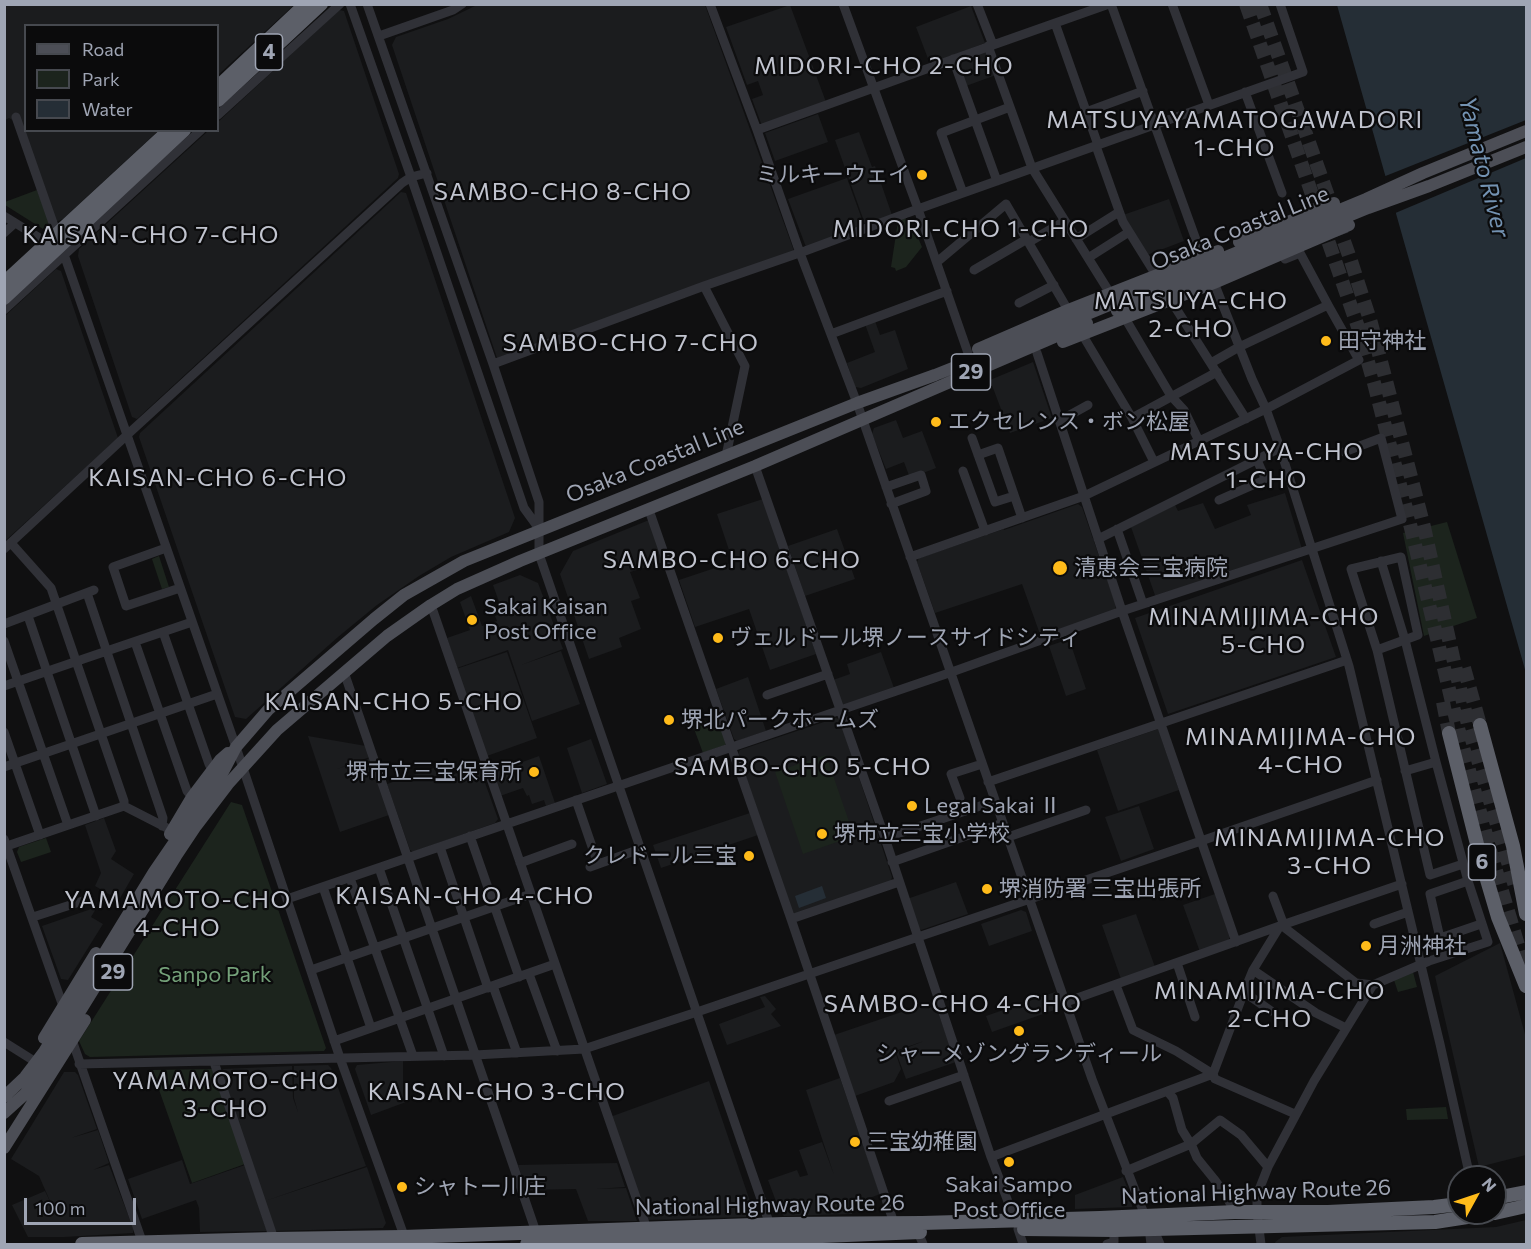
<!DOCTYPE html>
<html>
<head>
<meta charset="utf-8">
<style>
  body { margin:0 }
  #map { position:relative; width:1531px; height:1249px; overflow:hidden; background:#101011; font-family:Commissioner,sans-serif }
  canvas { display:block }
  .frame { position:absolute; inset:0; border:6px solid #9fa5b4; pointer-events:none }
  .legend { position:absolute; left:24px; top:24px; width:195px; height:108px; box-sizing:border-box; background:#0b0b0c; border:2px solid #46494f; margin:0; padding:8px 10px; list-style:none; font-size:18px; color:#9fa5b4 }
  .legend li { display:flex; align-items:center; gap:12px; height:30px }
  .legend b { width:30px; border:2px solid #46494f }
  .north { position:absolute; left:1447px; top:1165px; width:60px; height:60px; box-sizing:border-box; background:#0b0b0c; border:2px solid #46494f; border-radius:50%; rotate:50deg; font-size:16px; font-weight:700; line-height:24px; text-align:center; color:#9fa5b4 }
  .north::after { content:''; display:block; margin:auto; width:21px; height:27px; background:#ffbb1a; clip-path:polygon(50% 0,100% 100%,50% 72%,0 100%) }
  .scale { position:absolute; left:24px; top:1198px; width:112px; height:27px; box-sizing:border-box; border:3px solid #9fa5b4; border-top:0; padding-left:8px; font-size:18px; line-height:21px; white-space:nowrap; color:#9fa5b4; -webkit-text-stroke:4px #0b0b0c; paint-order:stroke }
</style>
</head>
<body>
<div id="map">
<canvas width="1531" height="1249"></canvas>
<div class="frame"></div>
<ul class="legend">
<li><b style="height:8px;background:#4c4e56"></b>Road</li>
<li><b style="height:16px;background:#1c241d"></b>Park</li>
<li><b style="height:16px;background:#252e36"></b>Water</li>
</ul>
<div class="north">N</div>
<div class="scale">100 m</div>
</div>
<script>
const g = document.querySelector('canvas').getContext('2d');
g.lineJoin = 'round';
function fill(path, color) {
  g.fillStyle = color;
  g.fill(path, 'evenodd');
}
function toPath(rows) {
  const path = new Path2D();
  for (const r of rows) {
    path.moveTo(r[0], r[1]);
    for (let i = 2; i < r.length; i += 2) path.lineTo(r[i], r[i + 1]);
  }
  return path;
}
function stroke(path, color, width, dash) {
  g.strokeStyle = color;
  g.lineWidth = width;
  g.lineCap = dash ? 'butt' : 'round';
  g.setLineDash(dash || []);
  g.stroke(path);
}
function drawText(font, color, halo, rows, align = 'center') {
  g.font = font + ' Commissioner,"Noto Sans JP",sans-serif';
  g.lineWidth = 4.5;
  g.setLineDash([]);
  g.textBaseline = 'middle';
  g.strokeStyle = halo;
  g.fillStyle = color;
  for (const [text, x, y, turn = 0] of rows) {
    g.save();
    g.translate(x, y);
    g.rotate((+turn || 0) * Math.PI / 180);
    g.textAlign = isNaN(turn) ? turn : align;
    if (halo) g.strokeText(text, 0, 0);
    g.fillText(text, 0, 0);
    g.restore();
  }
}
fill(toPath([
  [5,5,294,5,218,75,218,26,26,26,26,130,158,131,63,219,50,224,14,121,9,118,5,120],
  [477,5,705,5,794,251,497,358,392,45,396,37,448,19],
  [790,5,826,102,762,126,752,99,763,95,758,81,747,85,726,27],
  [971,6,985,43,930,64,916,27],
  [339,10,344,11,399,174,398,178,137,419,132,417,78,256,79,249,208,131,218,130,218,122],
  [987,49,996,75,966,86,957,60],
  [818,114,828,142,775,161,765,133],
  [859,132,872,167,875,166,892,215,865,224,835,140],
  [847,178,864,225,806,247,788,199],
  [401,192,406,193,515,518,509,532,451,557,419,576,377,605,338,637,246,719,235,717,139,437,140,433],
  [1169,199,1184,241,1147,255,1123,215],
  [56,269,61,271,118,438,5,541,5,316],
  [875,321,880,335,895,330,908,369,861,388,855,387,847,363,875,352,865,324],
  [1033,362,1052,418,1010,433,990,380],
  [896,420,903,438,922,431,936,468,910,478,904,462,886,469,872,434,874,428],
  [1285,493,1302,549,1156,598,1131,527,1175,505,1178,511,1203,503,1215,529,1251,515,1247,505],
  [763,499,816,654,770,670,749,609,695,627,679,580,733,562,717,514],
  [1078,504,1082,507,1116,605,1115,610,1041,637,1022,584,935,613,917,562,919,558,1004,529,1004,530],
  [649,520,664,562,630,572,640,598,631,601,641,629,619,638,622,647,589,659,560,574,573,551],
  [837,529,855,579,805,596,788,546],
  [1302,560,1336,657,1168,714,1135,618],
  [520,575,538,583,563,649,521,665,561,651,580,704,532,721,508,650,457,668,447,638,470,630,460,602,471,596,482,626,497,621,495,616,503,613,493,585],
  [1069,639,1086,689,1066,696,1049,646],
  [507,652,537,738,487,756,456,669],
  [881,652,894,688,845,706,842,704,833,680,850,674,847,664],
  [748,677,766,731,737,741,734,739,716,689],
  [836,718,840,720,892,877,891,881,796,914,792,912,738,754,740,750],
  [1158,729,1179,790,1118,811,1097,750],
  [308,736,366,746,370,757,337,769,370,758,389,815,340,832],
  [591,739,607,784,582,793,567,748],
  [539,756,555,803,546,806,544,800,532,804,529,795,527,796,523,788,500,796,492,773],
  [479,766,498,819,495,823,413,852,410,850,387,784,434,768,439,779],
  [1139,806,1154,849,1121,861,1105,817],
  [750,813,758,835,661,868,653,845],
  [104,818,116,851,111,859,134,874,119,900,95,886,101,873,85,825],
  [956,882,968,914,921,930,917,927,907,899],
  [1215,894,1230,936,1228,942,1200,952,1183,905],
  [97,907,91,917,103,924,68,980,61,979,42,926],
  [1021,910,1026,912,1032,931,989,946,981,924],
  [1136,914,1155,967,1121,979,1102,925],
  [1500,943,1526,1038,1525,1041,1526,1045,1526,1155,1479,1167,1435,976],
  [1055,992,1060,1008,992,1032,986,1016],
  [765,996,776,1009,771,1014,781,1026,727,1045,719,1024,765,1007,760,997],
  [934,1001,956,1062,906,1079,896,1052,924,1041,895,1051,901,1069,894,1082,855,1096,834,1035],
  [403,1061,403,1092,406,1102,371,1115,355,1069,357,1065],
  [328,1065,331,1068,366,1166,265,1201,221,1072,223,1069,292,1066,293,1098,298,1112,294,1098,294,1066],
  [64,1072,75,1072,78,1075,97,1129,71,1138,98,1130,109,1163,93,1170,109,1165,133,1228,133,1233,64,1237,28,1237,12,1205,45,1191,54,1210,39,1176,11,1159],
  [840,1078,880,1194,852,1205,852,1214,784,1216,780,1212,768,1180,797,1170,800,1177,808,1175,799,1150,822,1142,834,1175,806,1090],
  [709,1081,752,1207,746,1217,648,1220,610,1117],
  [182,1160,190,1184,245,1165,267,1231,200,1232,199,1208,196,1200,142,1219,128,1179],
  [617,1163,625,1187,596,1189,626,1188,637,1221,588,1221,576,1189,526,1190,518,1165],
  [367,1167,386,1223,383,1228,275,1231,265,1201],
  [1123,1177,1133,1202,1132,1207,1075,1209,1075,1195],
  [1526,1220,1526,1244,1276,1244,1275,1242,1282,1237,1496,1227]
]), '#1b1c1e');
fill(toPath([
  [37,190,50,224,43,229,5,205,5,202],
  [906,218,909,225,919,240,922,247,906,267,896,271,895,268,891,267,898,221],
  [1447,522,1477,618,1424,636,1403,533],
  [159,556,169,587,162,589,152,559],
  [718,717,726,742,725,745,703,753,693,726],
  [826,755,854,836,803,854,775,772],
  [231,802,242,805,326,1048,324,1051,90,1057,85,1054,79,1041],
  [46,838,51,852,21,862,17,852,19,847],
  [1413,972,1417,987,1398,992,1394,980],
  [212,1069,245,1164,192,1183,152,1070],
  [1446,1107,1448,1119,1407,1120,1406,1109]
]), '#1c241d');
fill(toPath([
  [1337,5,1526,5,1526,673],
  [822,886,826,898,799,908,795,896]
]), '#252e36');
fill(toPath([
  [1526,120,1526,158,1393,214,1383,177]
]), '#101011');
stroke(toPath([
  [1246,4,1358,327,1374,383,1412,532,1459,732,1491,854,1526,972],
  [1260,4,1351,261,1371,323,1424,527,1469,729,1515,886],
  [1464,668,1480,725],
  [1443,702,1449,733]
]), '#2d2e32', 14, [14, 7]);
stroke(toPath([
  [350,4,411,177,524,508,540,530],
  [367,4,493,364,539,502,539,554,770,1225],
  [710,4,757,130,800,253,857,403,1092,1079,1145,1216,1149,1228,1151,1244],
  [843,4,918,209,968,353],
  [977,4,993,45],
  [1111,4,1204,262],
  [1172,4,1209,105],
  [1055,23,1098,145],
  [379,36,453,10,462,4],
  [988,46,1032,168,1113,298],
  [953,59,997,181],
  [1245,92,1282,193],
  [1086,112,1143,91],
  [218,115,340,4],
  [16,117,236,747,340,1058,407,1244],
  [757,130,993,45,1109,4],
  [1096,146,1123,222,1156,275],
  [963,193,941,133,1010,107],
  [4,216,51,245],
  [4,233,15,223],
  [1076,239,1119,212],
  [1029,242,1065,221],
  [1088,258,1129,232],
  [937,262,1006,204,1068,310],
  [974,270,1027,239],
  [1213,280,1252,379,1266,409,1280,448,1349,666,1440,1044,1470,1177],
  [704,286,745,366,726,456],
  [1170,299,1246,419],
  [1019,303,1054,285],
  [4,310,201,130],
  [1122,313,1171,396,1184,410,1199,441],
  [831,334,947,291],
  [1082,334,1132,418,1154,462],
  [1037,353,1122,611,1236,942],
  [1211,363,1239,347,1328,305,1300,253,1285,259],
  [493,364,704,286,805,251,918,209,1303,72,1280,4],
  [1132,418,1217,372],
  [1059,421,1088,405],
  [972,438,995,502,1014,496],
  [978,455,998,448,1022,518],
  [755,466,885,838,991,1157,1015,1220],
  [963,471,985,531],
  [886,487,921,475,926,491,891,504],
  [1219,500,1262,481,1265,478,1257,460],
  [649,510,791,919,894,1223],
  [1117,529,1143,604],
  [1098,539,1280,448],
  [11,543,51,588,124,801,124,806],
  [166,548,113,567,126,606,180,588],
  [4,549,127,435,402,183,411,177,427,173],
  [910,557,1084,496,1266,409,1359,360,1328,305],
  [87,593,163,818,162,826],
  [431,605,648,1232],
  [28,616,96,816],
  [4,624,94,590],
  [163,632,209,764,212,770],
  [4,641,68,825],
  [135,642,187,791,192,797],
  [1377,650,1418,635,1401,557,1351,569,1377,650,1430,875,1463,864],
  [344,672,536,1232],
  [4,686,192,622],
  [767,695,828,674],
  [4,732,40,835],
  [4,767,217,694],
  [1405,771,1436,762],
  [988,782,1347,660],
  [960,798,951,774,982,764],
  [576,800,598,864],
  [470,836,519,977],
  [1008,837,1086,810],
  [885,838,995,801],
  [4,839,64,1009],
  [4,847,124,806,167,828],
  [440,847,488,988],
  [892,862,1003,823],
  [520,863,572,844],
  [590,867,640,849],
  [379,868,444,1056],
  [350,878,413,1056],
  [1468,881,1430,894,1440,938,1481,924],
  [323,887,371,1028],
  [1273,896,1285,928,1356,983,1373,985],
  [287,899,949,673,1122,611,1402,519,1381,438,1344,452],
  [33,917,89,899],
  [791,919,899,882],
  [1374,924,1408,912],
  [1177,963,1195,1017],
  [311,970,531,894],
  [1253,970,1316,1013,1346,1028],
  [529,974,557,1051],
  [1116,985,1133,1030,1176,1051,1213,1074,1215,1079,1295,1114],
  [493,986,517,1053],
  [1244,992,1271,1011],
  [1066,1002,1288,923,1402,884],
  [71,1037,143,1244],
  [334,1041,555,964],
  [4,1042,31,1059],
  [214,1062,274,1239],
  [79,1064,475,1055,584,1049,697,1012,1201,841,1377,780],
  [1168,1092,1173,1098,1182,1130,1192,1146,1197,1158,1214,1179,1225,1194,1235,1212],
  [889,1101,964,1075],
  [991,1157,1213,1074,1244,992,1253,970,1280,926],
  [1126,1171,1191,1144,1220,1120,1241,1135,1268,1167],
  [1149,1228,1157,1237,1160,1244],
  [1018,1229,1023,1244],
  [918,1232,923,1244],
  [1107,1244,1114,1242,1114,1230],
  [1261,1244,1257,1213,1257,1195,1268,1167,1314,1081,1373,985,1429,961,1488,942,1468,881,1436,762,1405,640,1381,561]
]), '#303137', 9);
stroke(toPath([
  [1239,242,1334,203],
  [1117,311,1368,208,1429,186,1526,147],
  [1063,342,1214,283,1349,225],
  [978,349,1068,310,1218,251],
  [170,834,192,797,220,760,228,753],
  [44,1038,96,953],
  [4,1097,25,1077,44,1052,154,872,224,770,236,747,268,710,374,619,404,595,464,561,857,403,935,375,1078,318,1366,199,1423,173,1526,131],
  [4,1113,25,1094,43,1071,176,856,196,826,228,784,277,730,387,636,431,605,457,589,520,561,755,466,1087,323],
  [4,1148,85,1020]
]), '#4c4e56', 12);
stroke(toPath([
  [218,87,306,4],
  [218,100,321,4],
  [4,283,170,130],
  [4,298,184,130],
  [1480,725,1513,846,1526,914],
  [1449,733,1480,856,1498,917,1526,986],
  [1495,1198,1526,1192],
  [1495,1213,1526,1206],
  [1024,1229,1114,1230,1435,1222,1493,1213],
  [82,1244,274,1239,403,1237,783,1224,922,1223,1100,1218,1235,1212,1328,1212,1434,1207,1459,1204],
  [527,1244,774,1238,920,1232]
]), '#5c5f68', 14);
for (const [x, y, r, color] of [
  [922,175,6,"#ffbb1a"],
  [1326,341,6,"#ffbb1a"],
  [936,422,6,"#ffbb1a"],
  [1060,568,8,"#ffbb1a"],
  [472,620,6,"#ffbb1a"],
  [718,638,6,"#ffbb1a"],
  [669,720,6,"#ffbb1a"],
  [534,772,6,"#ffbb1a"],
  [912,806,6,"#ffbb1a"],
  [822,834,6,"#ffbb1a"],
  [749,856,6,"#ffbb1a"],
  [987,889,6,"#ffbb1a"],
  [1366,946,6,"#ffbb1a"],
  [1019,1031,6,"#ffbb1a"],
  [855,1142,6,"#ffbb1a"],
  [1009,1162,6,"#ffbb1a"],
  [402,1187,6,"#ffbb1a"]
]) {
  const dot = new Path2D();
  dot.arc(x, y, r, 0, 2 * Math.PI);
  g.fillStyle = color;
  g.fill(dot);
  stroke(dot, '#0b0b0c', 2);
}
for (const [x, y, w] of [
  [269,52,27],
  [971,372,39],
  [1482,862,27],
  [113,972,39]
]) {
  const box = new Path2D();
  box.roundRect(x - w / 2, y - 18, w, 36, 4.5);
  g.fillStyle = '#0b0b0c';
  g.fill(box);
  stroke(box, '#9fa5b4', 1.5);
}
drawText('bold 21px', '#9fa5b4', null, [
  ["4",269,52],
  ["29",971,372],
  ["6",1482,862],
  ["29",113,972]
]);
drawText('22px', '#9fa5b4', '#0b0b0c', [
  ["ミルキーウェイ",910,175,"right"],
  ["田守神社",1338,341],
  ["エクセレンス・ボン松屋",948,422],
  ["清恵会三宝病院",1074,568],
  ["Sakai Kaisan",484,607],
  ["Post Office",484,632],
  ["ヴェルドール堺ノースサイドシティ",730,638],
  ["堺北パークホームズ",681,720],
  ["堺市立三宝保育所",522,772,"right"],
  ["Legal Sakai Ⅱ",924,806],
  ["堺市立三宝小学校",834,834],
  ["クレドール三宝",737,856,"right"],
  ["堺消防署 三宝出張所",999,889],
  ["月洲神社",1378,946],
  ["シャーメゾングランディール",1019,1054,"center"],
  ["三宝幼稚園",867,1142],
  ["Sakai Sampo",1009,1185,"center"],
  ["Post Office",1009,1210,"center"],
  ["シャトー川庄",414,1187]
], 'left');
drawText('22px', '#9fa5b4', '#0b0b0c', [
  ["Osaka Coastal Line",1240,228,-22],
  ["Osaka Coastal Line",655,461,-22],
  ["National Highway Route 26",1256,1192,-2],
  ["National Highway Route 26",770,1205,-1]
]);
drawText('22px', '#74a179', '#0b0b0c', [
  ["Sanpo Park",215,975]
]);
g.letterSpacing = '1.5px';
drawText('24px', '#c1c4cf', '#0b0b0c', [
  ["MIDORI-CHO 2-CHO",884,66],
  ["MATSUYAYAMATOGAWADORI",1235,120],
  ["1-CHO",1235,148],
  ["SAMBO-CHO 8-CHO",563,192],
  ["MIDORI-CHO 1-CHO",961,229],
  ["KAISAN-CHO 7-CHO",151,235],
  ["MATSUYA-CHO",1191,301],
  ["2-CHO",1191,329],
  ["SAMBO-CHO 7-CHO",631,343],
  ["MATSUYA-CHO",1267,452],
  ["1-CHO",1267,480],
  ["KAISAN-CHO 6-CHO",218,478],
  ["SAMBO-CHO 6-CHO",732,560],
  ["MINAMIJIMA-CHO",1264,617],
  ["5-CHO",1264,645],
  ["KAISAN-CHO 5-CHO",394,702],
  ["MINAMIJIMA-CHO",1301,737],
  ["4-CHO",1301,765],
  ["SAMBO-CHO 5-CHO",803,767],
  ["MINAMIJIMA-CHO",1330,838],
  ["3-CHO",1330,866],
  ["KAISAN-CHO 4-CHO",465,896],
  ["YAMAMOTO-CHO",178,900],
  ["4-CHO",178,928],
  ["MINAMIJIMA-CHO",1270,991],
  ["2-CHO",1270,1019],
  ["SAMBO-CHO 4-CHO",953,1004],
  ["YAMAMOTO-CHO",226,1081],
  ["3-CHO",226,1109],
  ["KAISAN-CHO 3-CHO",497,1092]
]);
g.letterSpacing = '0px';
drawText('italic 24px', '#7392b2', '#0b0b0c', [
  ["Yamato River",1484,167,76]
]);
</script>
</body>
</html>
